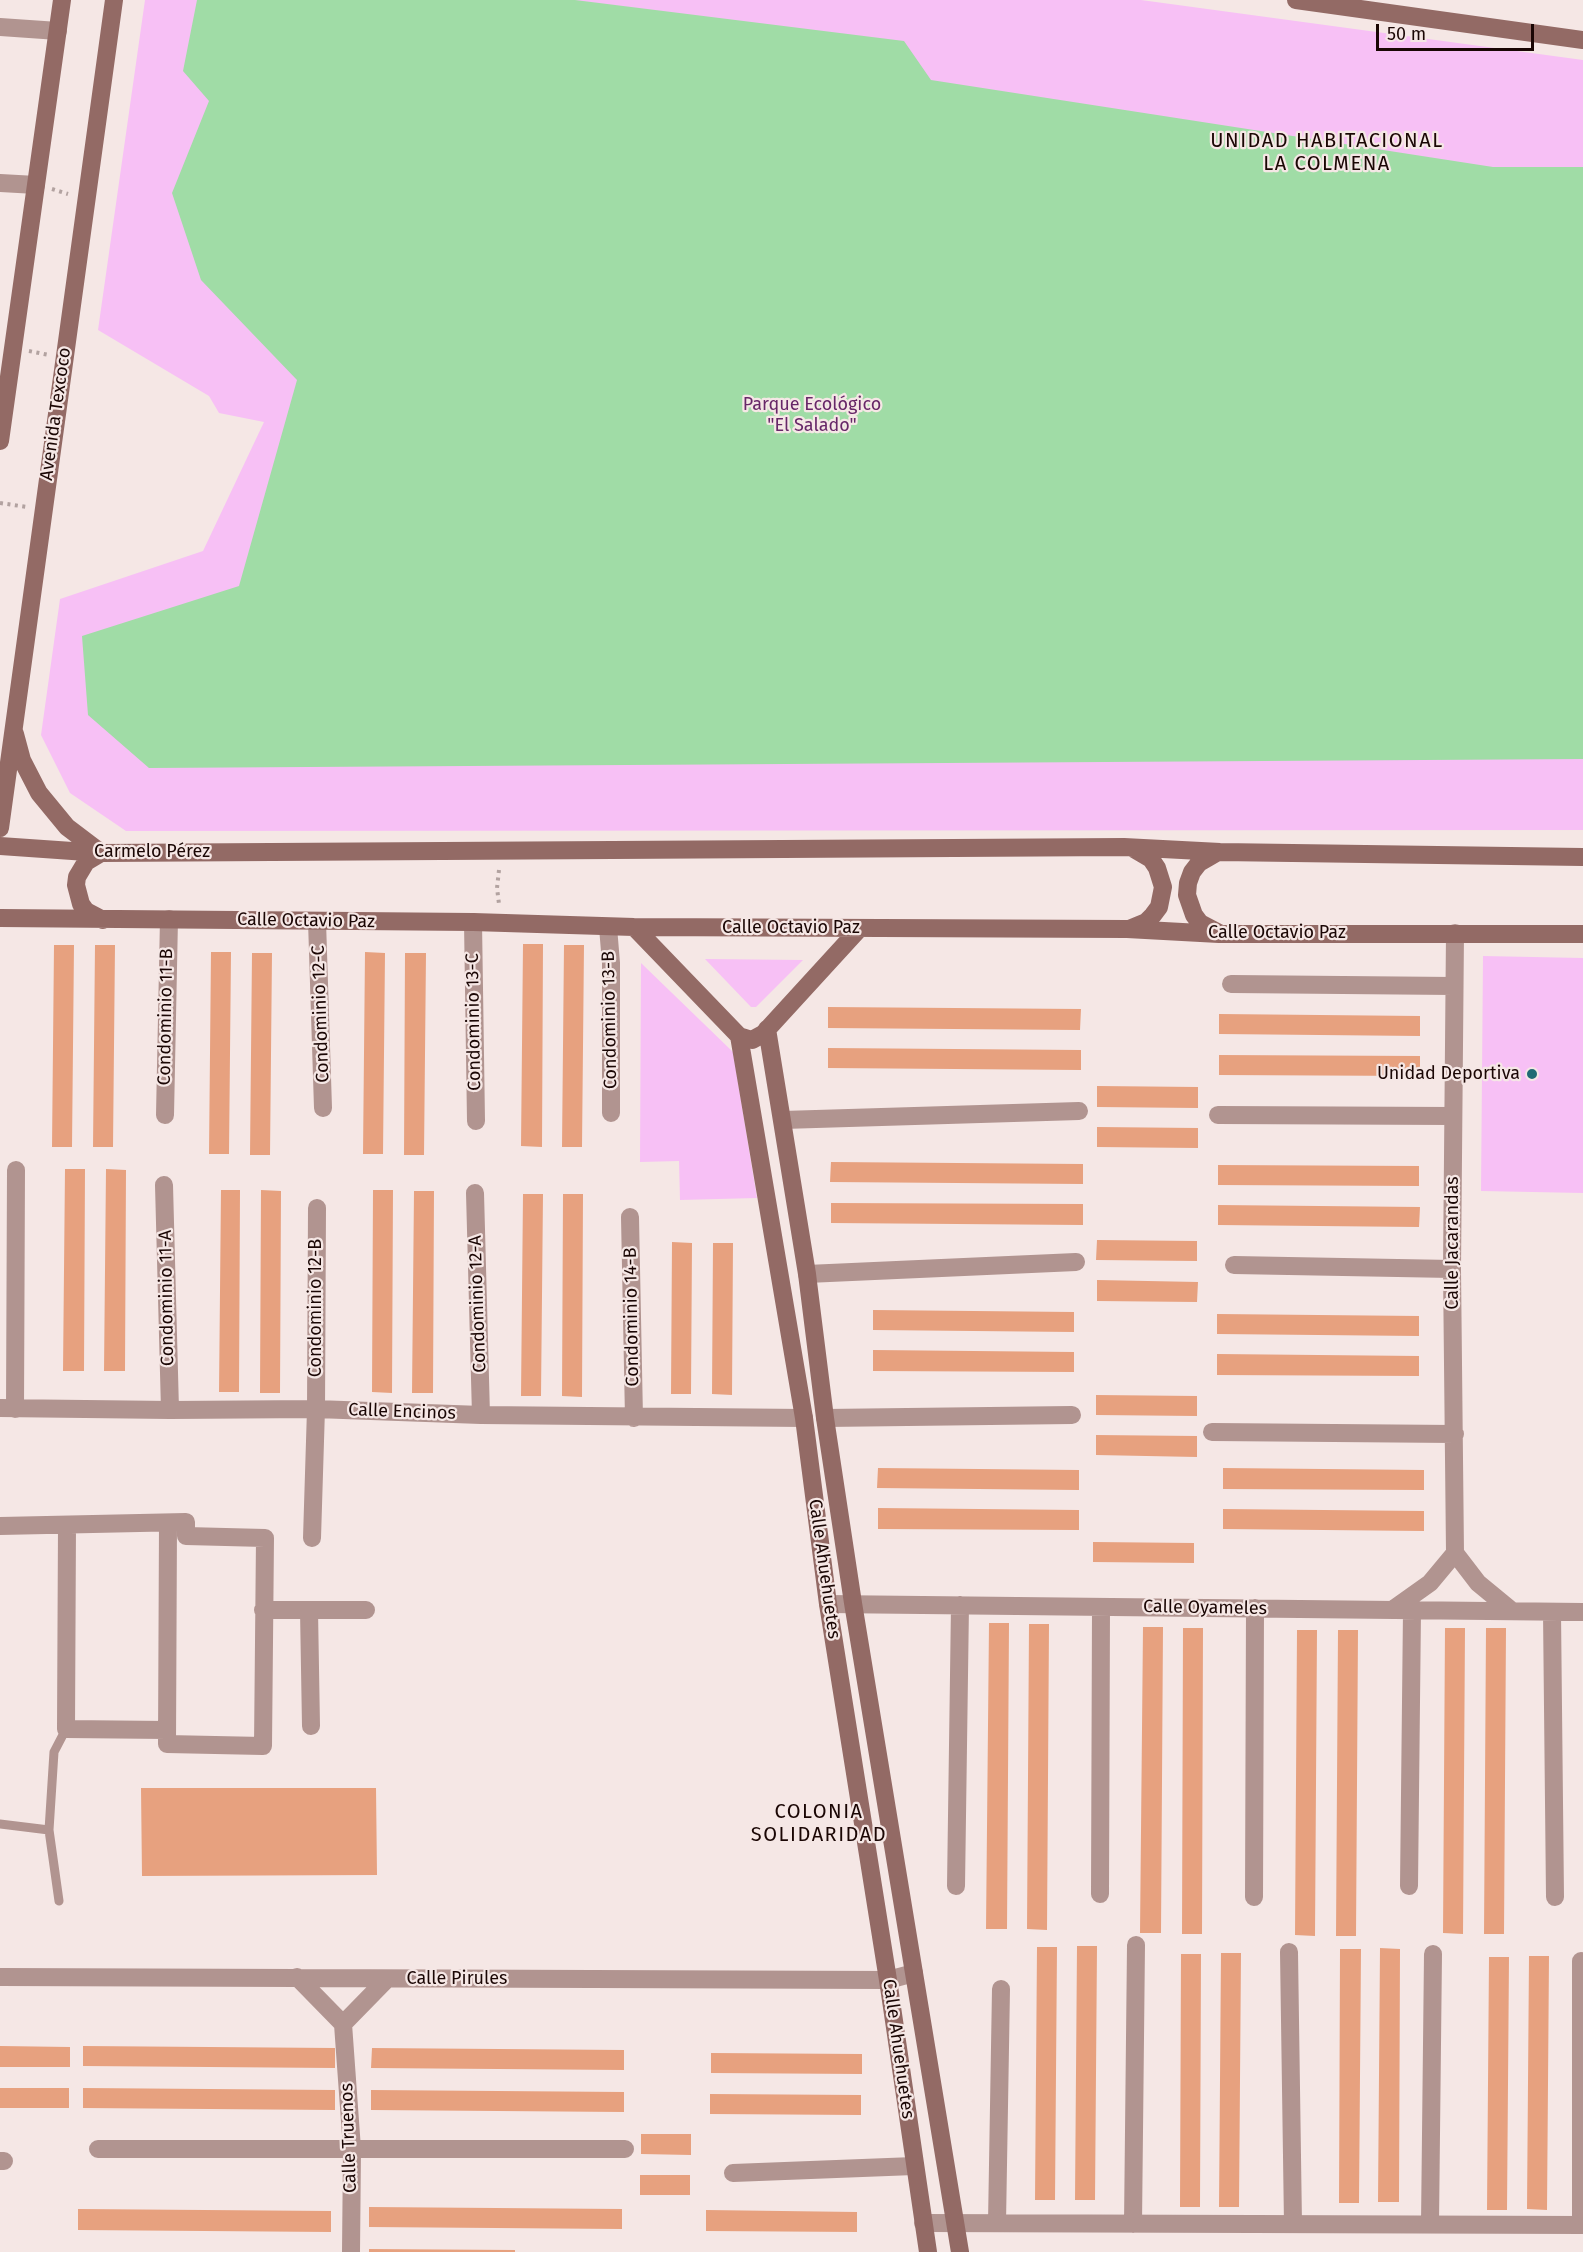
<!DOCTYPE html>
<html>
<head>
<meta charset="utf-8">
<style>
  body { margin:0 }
  #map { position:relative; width:1583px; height:2252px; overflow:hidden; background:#f5e7e5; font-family:"Fira Sans",sans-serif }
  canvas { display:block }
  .scale { position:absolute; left:1376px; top:24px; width:158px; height:27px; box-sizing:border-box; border:3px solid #1a0604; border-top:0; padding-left:8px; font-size:18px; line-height:21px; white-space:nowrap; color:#1a0604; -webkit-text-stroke:4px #f5e7e5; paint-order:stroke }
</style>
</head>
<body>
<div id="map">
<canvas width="1583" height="2252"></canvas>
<div class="scale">50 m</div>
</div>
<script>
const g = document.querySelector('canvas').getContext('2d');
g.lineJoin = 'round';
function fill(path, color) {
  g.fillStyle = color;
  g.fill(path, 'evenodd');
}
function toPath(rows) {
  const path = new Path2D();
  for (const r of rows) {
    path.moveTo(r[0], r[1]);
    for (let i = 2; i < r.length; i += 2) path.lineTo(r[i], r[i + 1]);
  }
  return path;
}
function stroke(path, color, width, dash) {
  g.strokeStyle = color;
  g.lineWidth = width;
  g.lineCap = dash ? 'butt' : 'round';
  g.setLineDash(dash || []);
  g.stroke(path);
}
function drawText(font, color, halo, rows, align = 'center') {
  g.font = font + ' "Fira Sans",sans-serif';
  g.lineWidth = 4.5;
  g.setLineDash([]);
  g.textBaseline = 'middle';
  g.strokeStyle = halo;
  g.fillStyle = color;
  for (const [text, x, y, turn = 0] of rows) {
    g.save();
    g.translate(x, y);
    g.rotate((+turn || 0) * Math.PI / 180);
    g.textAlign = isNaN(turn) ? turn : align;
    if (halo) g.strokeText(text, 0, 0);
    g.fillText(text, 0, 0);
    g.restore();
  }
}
fill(toPath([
  [145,0,1141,0,1583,60,1583,830,126,831,70,793,41,735,60,599,203,551,264,422,219,413,209,396,98,330],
  [1483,956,1583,958,1583,1193,1481,1191],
  [705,959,803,960,756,1007,751,1007],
  [641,963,733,1052,757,1198,680,1200,679,1161,640,1162]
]), '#f7c0f5');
fill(toPath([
  [197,0,575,0,904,41,931,80,1493,167,1583,167,1583,759,149,768,88,715,82,636,239,586,297,380,201,280,172,193,209,101,183,71]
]), '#a0dca6');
fill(toPath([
  [523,944,543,944,542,1147,521,1146],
  [54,945,74,945,72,1147,52,1147],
  [95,945,115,945,113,1147,93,1147],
  [564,945,584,945,582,1147,562,1147],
  [211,952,231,952,229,1154,209,1154],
  [365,952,385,953,383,1154,363,1154],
  [252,953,272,953,270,1155,250,1155],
  [405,953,426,953,424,1155,404,1155],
  [828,1007,1081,1009,1080,1030,828,1028],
  [1219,1014,1420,1016,1420,1036,1219,1034],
  [828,1048,1081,1050,1081,1070,828,1068],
  [1219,1055,1420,1056,1420,1076,1219,1075],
  [1097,1086,1198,1087,1198,1108,1097,1107],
  [1097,1127,1198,1128,1198,1148,1097,1147],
  [831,1162,1083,1164,1083,1184,830,1182],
  [1218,1165,1419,1166,1419,1186,1218,1185],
  [65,1169,85,1169,84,1371,63,1371],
  [106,1169,126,1170,125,1371,104,1371],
  [221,1190,240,1190,239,1392,219,1392],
  [261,1190,281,1191,280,1393,260,1393],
  [373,1190,393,1190,392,1393,372,1392],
  [414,1191,434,1191,433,1393,412,1393],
  [523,1194,543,1194,541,1396,521,1396],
  [563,1194,583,1194,582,1397,562,1396],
  [831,1203,1083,1204,1083,1225,831,1223],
  [1218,1205,1420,1207,1419,1227,1218,1225],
  [1097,1240,1197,1241,1197,1261,1096,1260],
  [672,1242,692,1243,691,1394,671,1394],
  [713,1243,733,1243,732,1395,712,1394],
  [1097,1280,1198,1282,1197,1302,1097,1301],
  [873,1310,1074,1312,1074,1332,873,1330],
  [1217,1314,1419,1316,1419,1336,1217,1334],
  [873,1350,1074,1352,1074,1372,873,1371],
  [1217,1354,1419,1356,1419,1376,1217,1375],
  [1096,1395,1197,1396,1197,1416,1096,1415],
  [1096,1435,1197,1436,1197,1457,1096,1455],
  [878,1468,1079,1470,1079,1490,877,1488],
  [1223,1468,1424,1470,1424,1490,1223,1489],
  [878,1508,1079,1510,1079,1530,878,1529],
  [1223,1509,1424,1511,1424,1531,1223,1529],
  [1093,1542,1194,1543,1194,1563,1093,1562],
  [989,1623,1009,1623,1007,1929,986,1929],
  [1029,1624,1049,1624,1047,1930,1027,1929],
  [1143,1627,1163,1627,1161,1933,1140,1933],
  [1183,1628,1203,1628,1202,1934,1182,1934],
  [1445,1628,1465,1628,1463,1934,1443,1933],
  [1486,1628,1506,1628,1504,1934,1484,1934],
  [1297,1630,1317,1630,1315,1936,1295,1935],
  [1338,1630,1358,1630,1356,1936,1336,1936],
  [141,1788,376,1788,377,1875,142,1876],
  [1077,1946,1097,1946,1095,2200,1075,2200],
  [1037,1947,1057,1947,1055,2200,1035,2200],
  [1380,1948,1400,1949,1399,2202,1378,2202],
  [1340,1949,1361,1949,1359,2203,1339,2203],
  [1221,1953,1241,1953,1239,2207,1219,2207],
  [1181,1954,1201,1954,1200,2207,1180,2207],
  [1529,1956,1549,1956,1547,2210,1527,2209],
  [1489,1957,1509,1957,1507,2210,1487,2210],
  [0,2046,70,2047,70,2067,0,2067],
  [83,2046,335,2048,335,2068,83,2066],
  [372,2048,624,2050,624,2070,371,2068],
  [711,2053,862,2054,862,2074,711,2073],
  [0,2088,69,2088,69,2108,0,2108],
  [83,2088,335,2090,335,2110,83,2108],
  [371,2090,624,2092,624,2112,371,2110],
  [710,2094,861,2095,861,2115,710,2114],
  [641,2134,691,2134,691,2155,641,2154],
  [640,2175,690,2175,690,2195,640,2195],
  [369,2207,622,2209,622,2229,369,2227],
  [78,2209,331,2211,331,2232,78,2230],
  [706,2210,857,2212,857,2232,706,2231],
  [369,2249,515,2250,515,2252,369,2252]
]), '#e7a17f');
stroke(toPath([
  [52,189,68,194],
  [29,351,49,355],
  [0,503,27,507],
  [499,870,497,888,499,904]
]), '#b2a2a0', 4, [3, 4.5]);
stroke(toPath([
  [0,1824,49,1830,54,1752,66,1729],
  [49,1830,59,1901]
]), '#b19490', 9);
stroke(toPath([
  [0,27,58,31],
  [0,183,36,185],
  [317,921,323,1108],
  [473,922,476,1121],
  [608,927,611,963,611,1113],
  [1455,933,1452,1269,1455,1553,1478,1583,1512,1611],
  [1231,984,1454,986],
  [165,1115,169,919],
  [1218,1115,1453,1116],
  [783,1120,1079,1111],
  [164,1185,170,1410],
  [475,1193,481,1415],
  [630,1217,634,1418],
  [1234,1265,1452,1269],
  [807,1274,1076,1262],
  [0,1408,170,1410,316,1409,481,1415,804,1418],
  [15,1409,16,1170],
  [825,1418,1072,1415],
  [1212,1432,1455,1434],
  [67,1525,66,1729,167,1730],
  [0,1526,186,1522,186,1536,265,1538,263,1746,167,1744,168,1523],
  [312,1538,316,1409,317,1208],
  [828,1604,1583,1612],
  [263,1610,366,1610],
  [309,1610,311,1726],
  [1392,1610,1430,1583,1455,1553],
  [1552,1612,1555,1897],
  [956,1886,960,1605],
  [1409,1886,1412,1610],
  [1100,1894,1101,1607],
  [1254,1897,1255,1608],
  [1289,1952,1293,2224],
  [0,1977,888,1980,914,1973],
  [297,1977,343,2024,352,2149,351,2252],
  [343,2024,387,1979],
  [98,2149,625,2149],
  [0,2161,4,2161],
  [733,2173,914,2166],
  [923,2223,1583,2225],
  [997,2223,1001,1989],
  [1133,2224,1136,1945],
  [1430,2224,1433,1954],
  [1581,2225,1581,1961]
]), '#b19490', 18);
stroke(toPath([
  [1296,0,1583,40],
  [0,441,62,0],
  [15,734,22,760,39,793,67,827,100,852],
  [0,828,114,0],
  [0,846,101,853,1124,847,1220,852,1583,857],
  [1218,852,1199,863,1192,872,1188,883,1187,895,1194,915,1200,923,1219,933],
  [101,853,86,862,77,877,76,885,81,904,86,911,103,920],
  [0,918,473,922,634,927,1127,929,1219,934,1583,934],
  [634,927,739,1036,804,1418,828,1604,888,1980,928,2252],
  [1129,929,1146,922,1153,915,1159,907,1163,887,1157,868,1151,859,1134,849],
  [767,1029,807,1274,825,1418,853,1603,960,2252],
  [739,1036,752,1040,763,1034,860,928]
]), '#936a65', 18);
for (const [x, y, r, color] of [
  [1532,1074,6,"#206b74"]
]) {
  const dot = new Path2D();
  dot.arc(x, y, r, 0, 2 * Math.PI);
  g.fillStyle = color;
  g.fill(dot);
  stroke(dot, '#f5e7e5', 2);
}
drawText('18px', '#672768', '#f5e7e5', [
  ["Parque Ecológico",812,405],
  ["\"El Salado\"",812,426]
]);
drawText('18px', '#1a0604', '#f5e7e5', [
  ["Avenida Texcoco",56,414,-82],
  ["Carmelo Pérez",152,852],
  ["Calle Octavio Paz",306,921,1],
  ["Calle Octavio Paz",791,928],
  ["Calle Octavio Paz",1277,933],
  ["Condominio 12-C",321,1014,-92],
  ["Condominio 11-B",166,1017,-89],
  ["Condominio 13-B",610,1020,-91],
  ["Condominio 13-C",474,1022,-91],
  ["Calle Jacarandas",1453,1243,-90],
  ["Condominio 11-A",167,1298,-91],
  ["Condominio 12-A",478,1304,-92],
  ["Condominio 12-B",316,1308,-90],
  ["Condominio 14-B",632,1317,-91],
  ["Calle Encinos",402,1412,2],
  ["Calle Ahuehuetes",824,1569,82],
  ["Calle Oyameles",1205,1608,1],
  ["Calle Pirules",457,1979],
  ["Calle Ahuehuetes",898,2049,82],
  ["Calle Truenos",349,2138,-92]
]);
drawText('18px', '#1a0604', '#f5e7e5', [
  ["Unidad Deportiva",1520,1074]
], 'right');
g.letterSpacing = '1.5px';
drawText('20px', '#1a0604', '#f5e7e5', [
  ["UNIDAD HABITACIONAL",1327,141],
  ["LA COLMENA",1327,164],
  ["COLONIA",819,1812],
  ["SOLIDARIDAD",819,1835]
]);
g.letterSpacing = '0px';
</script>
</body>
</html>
